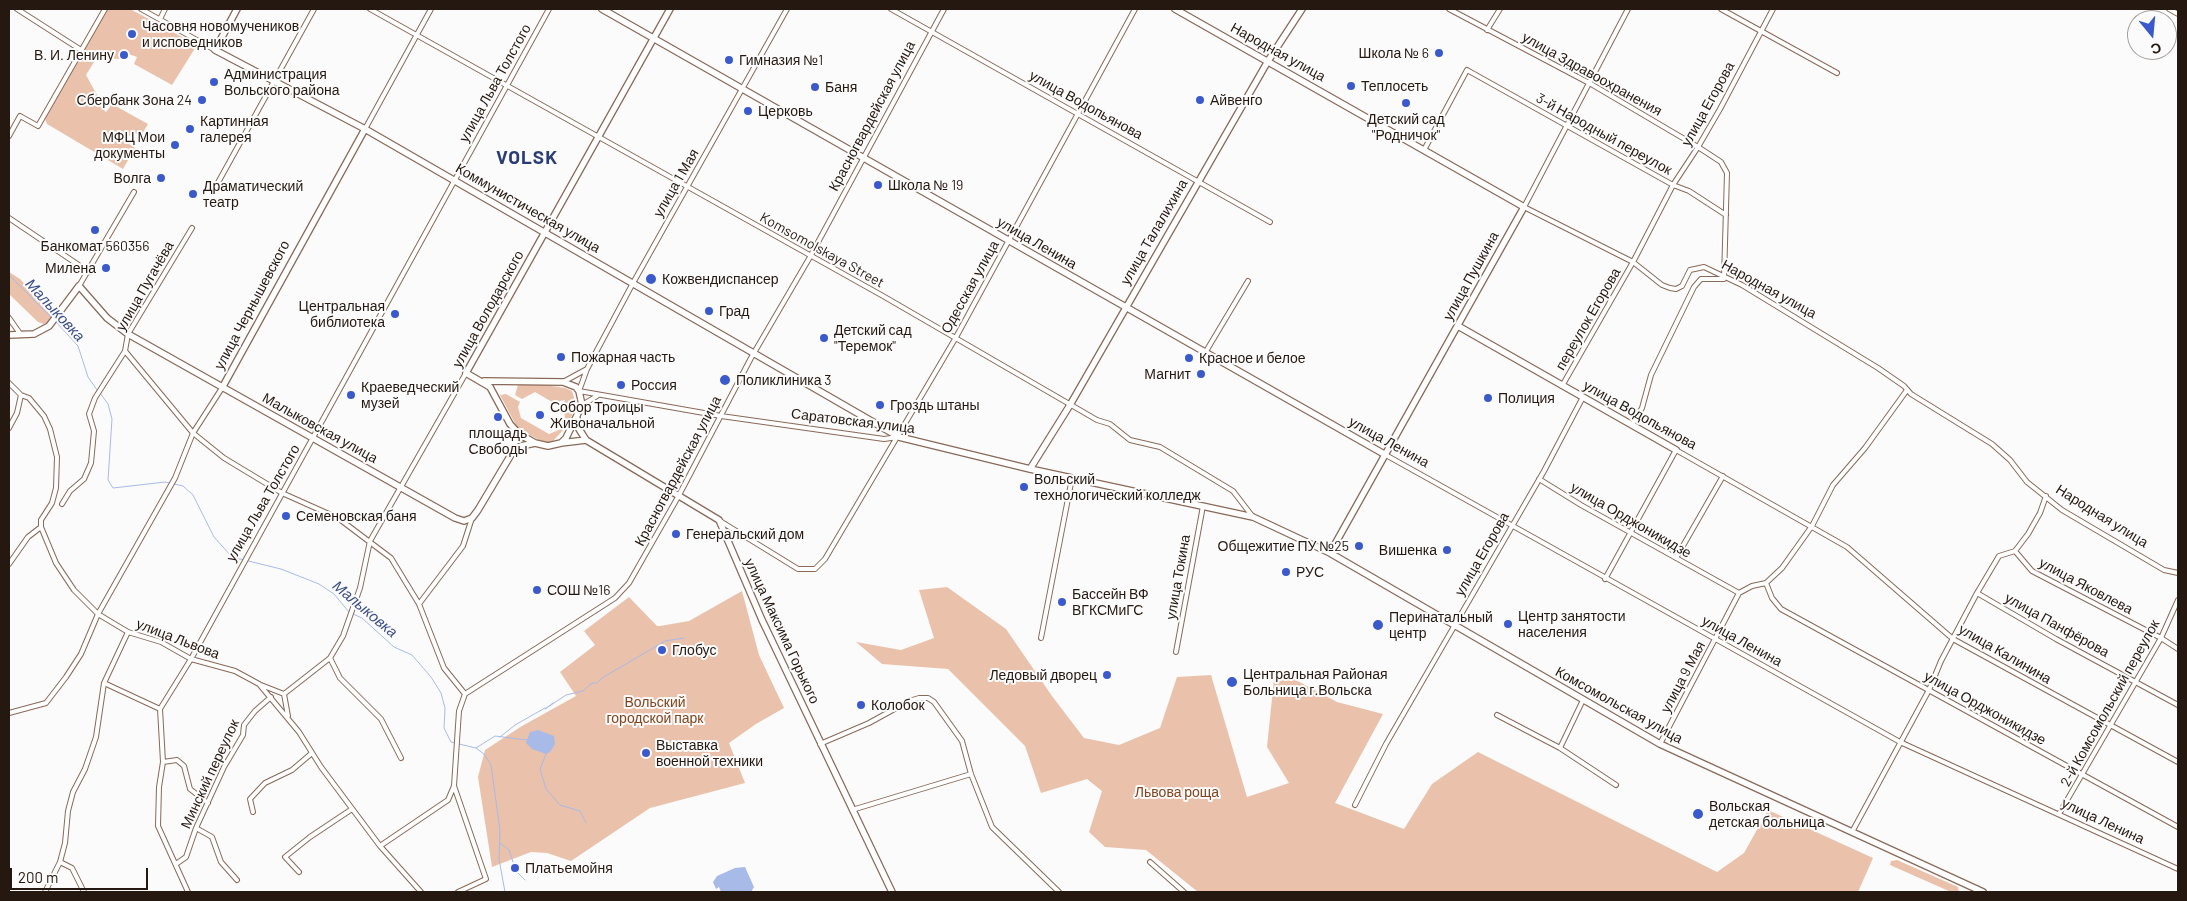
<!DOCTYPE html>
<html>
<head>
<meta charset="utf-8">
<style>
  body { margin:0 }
  #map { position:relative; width:2187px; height:901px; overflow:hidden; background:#fbfbfb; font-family:Barlow,sans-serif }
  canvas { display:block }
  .frame { position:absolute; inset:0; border:10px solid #251811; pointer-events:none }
  .north { position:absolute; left:2127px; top:10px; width:50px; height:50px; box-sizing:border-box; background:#fbfbfb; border:1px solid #a5a09d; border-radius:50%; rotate:163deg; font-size:14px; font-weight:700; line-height:20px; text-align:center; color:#251811 }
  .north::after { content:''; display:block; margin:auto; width:18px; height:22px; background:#3a59cb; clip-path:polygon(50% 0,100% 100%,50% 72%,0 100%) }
  .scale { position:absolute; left:10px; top:868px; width:138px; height:22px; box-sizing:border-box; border:2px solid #251811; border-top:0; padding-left:6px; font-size:15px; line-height:18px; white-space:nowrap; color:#251811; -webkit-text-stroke:4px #fbfbfb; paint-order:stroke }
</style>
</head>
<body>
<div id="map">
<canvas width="2187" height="901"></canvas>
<div class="frame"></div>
<div class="north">С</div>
<div class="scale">200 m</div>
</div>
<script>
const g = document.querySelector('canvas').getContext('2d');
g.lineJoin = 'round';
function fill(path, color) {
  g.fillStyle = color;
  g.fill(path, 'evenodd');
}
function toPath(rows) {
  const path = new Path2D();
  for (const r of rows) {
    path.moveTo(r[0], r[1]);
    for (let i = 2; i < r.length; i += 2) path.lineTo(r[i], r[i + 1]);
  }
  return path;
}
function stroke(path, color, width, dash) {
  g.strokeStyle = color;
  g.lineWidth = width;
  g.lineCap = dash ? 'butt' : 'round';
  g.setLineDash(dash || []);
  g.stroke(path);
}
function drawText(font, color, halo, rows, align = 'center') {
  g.font = font + ' Barlow,sans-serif';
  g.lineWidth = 4;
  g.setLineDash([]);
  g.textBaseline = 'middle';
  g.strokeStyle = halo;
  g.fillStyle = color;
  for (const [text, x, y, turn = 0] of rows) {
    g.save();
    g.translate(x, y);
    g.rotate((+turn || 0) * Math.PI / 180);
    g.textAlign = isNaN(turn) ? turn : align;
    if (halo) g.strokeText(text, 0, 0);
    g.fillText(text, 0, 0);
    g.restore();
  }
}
fill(toPath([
  [107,9,130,9,197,45,172,85,134,64,137,57,123,52,119,59,97,57,86,75,97,95,96,102,106,112,112,104,148,124,141,136,132,131,126,142,135,148,123,169,47,124,45,119],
  [9,272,20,279,41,301,52,308,54,316,49,322,44,324,38,322,10,295],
  [518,385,546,385,565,388,572,391,575,401,574,411,566,427,552,442,543,442,518,429,500,395,506,394,520,402,518,407,521,418,549,434,566,427,564,409,561,407,565,400,560,401,559,406,535,392,522,399,515,395],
  [947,587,1006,629,1052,696,1084,738,1119,745,1160,728,1177,677,1211,675,1247,797,1289,783,1267,747,1275,669,1337,702,1383,714,1335,803,1404,829,1432,784,1478,752,1717,872,1744,853,1768,810,1873,858,1858,892,1198,892,1146,850,1105,847,1089,832,1102,791,1087,779,1041,793,1025,746,948,669,882,664,856,642,901,650,934,638,919,590],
  [742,591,759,655,784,708,756,724,729,743,745,783,650,808,571,861,547,853,531,852,492,867,478,777,485,750,522,726,576,696,560,672,595,645,584,631,629,597,657,626,660,626,689,621],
  [1897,860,1958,887,1959,892,1951,892,1890,865,1891,861]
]), '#eac2ac');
fill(toPath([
  [538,730,554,736,555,744,550,752,546,754,532,749,526,743,530,732],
  [745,867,754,887,751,892,721,892,719,887,716,889,713,882,717,876,735,868]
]), '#a8bae8');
stroke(toPath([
  [9,275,51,317],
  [56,322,78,346,88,377,97,390],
  [100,393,108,404,112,419,108,480,113,488,165,482,183,486,193,495,214,537,232,557,281,569,319,584,334,594,349,612],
  [353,614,362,618,394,647,412,655,431,677,441,693,445,708,444,728,451,742,455,743],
  [553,703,545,709,566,695,583,691,592,683,597,683,602,678,665,641,684,638],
  [500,737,515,725,545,708],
  [459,744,476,748,484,754,491,765,500,830,499,859,505,892],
  [476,748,495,736,527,740],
  [546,754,540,769,546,789,560,805,580,811,586,823],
  [500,843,509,850,514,865],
  [515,870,525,880]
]), '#a8bae8', 1);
const street = toPath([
  [17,9,81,50],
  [141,9,215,50],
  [370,9,883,296,1097,420,1110,424,1130,440,1160,447,1233,491,1253,517],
  [787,9,633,283,587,369,579,391,721,416,884,439,898,437],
  [891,9,1270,222],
  [1449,9,1591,84,1698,147,1721,162,1727,173,1724,279,1701,279,1694,287,1651,375,1642,408,1632,425],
  [1628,9,1524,207,1633,262,1662,285,1670,288,1676,289,1682,286,1690,270,1704,267,1742,285,1878,368,1904,386,1911,394,1992,444,2010,460,2027,482,2062,510,2164,570,2178,573],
  [1721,9,1837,73],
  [2169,9,2178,14],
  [160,19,165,9],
  [1487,30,1500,9],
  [365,129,431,9],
  [9,136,20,116,38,126,105,9],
  [1424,150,1467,70,1673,185,1689,191,1726,215],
  [215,188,314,9],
  [9,218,89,272],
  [79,286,134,192],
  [9,318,21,335],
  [125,351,193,433,224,458,282,493,338,518,391,558,419,604,444,668,465,694],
  [1205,353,1248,281],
  [563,382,587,369],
  [9,383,21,395,29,398,44,416,50,429,57,457,56,488,52,503,41,520,41,527,56,563,74,590,98,614,128,632,161,642,191,659,235,671,259,684,299,732,321,767,380,846,421,892],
  [1562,386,1633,262,1673,185,1698,147,1720,109,1773,9],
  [582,405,597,396],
  [9,428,17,413,21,395],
  [1384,454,1900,742,2178,869],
  [1539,479,1581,505,1739,593],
  [62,504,70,491,84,479,91,463,94,431,89,414,95,398,125,351,128,334,192,228],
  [720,521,798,569,815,569,825,559,955,339,1135,9],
  [2015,551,2032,571,2161,638,2178,649],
  [1676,558,1723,476],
  [9,564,28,537,41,527],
  [1605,579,1676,450,1847,547,1953,639,2178,762],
  [1766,583,1772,598,1781,609,2178,827],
  [1739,593,1752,586,1766,583,1782,568,1812,526,1833,485,1865,448,1907,390],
  [1977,593,2056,639,2178,705],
  [419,604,463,546,472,518],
  [1041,638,1072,478],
  [1176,652,1203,506],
  [330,658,340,678,381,719,401,758],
  [104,683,160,709],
  [261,685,284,694],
  [9,713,46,703,66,677,81,654,98,614,175,478,193,433,222,388],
  [1497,715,1560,748,1616,785],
  [288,716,284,694,330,658,343,636,360,588,370,541,466,373],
  [820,744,869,723,909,701,919,698,928,698,934,702,962,741,971,774,992,827,1059,892],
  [1660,744,1739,593],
  [1560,748,1583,700],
  [163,762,177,760,184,766,190,789,208,803],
  [454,786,486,879,458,892],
  [1355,805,1386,744,1544,471,1583,397],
  [852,810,971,774],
  [253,812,250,799,265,783,292,770,312,753],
  [2059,814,2161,638,2178,600],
  [196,828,212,837,221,862,237,880],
  [1852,832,1929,690,1941,661,1977,593,1999,556,2015,551,2028,534,2040,513,2046,496],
  [380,846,448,800,454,786,459,711,465,694,615,598,629,583,678,497,751,358,810,257,944,9],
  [60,862,72,868,84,892],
  [1150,862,1184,892],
  [176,864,186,857,196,828,224,767,243,735,244,725,255,711,271,697],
  [299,872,285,857,310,837,352,809],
  [45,892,60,862,65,843,68,811,73,792,85,769,96,737,104,683,128,632],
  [188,892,158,826,159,787,163,762,160,709,191,659,549,9]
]);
const secondary = toPath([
  [237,9,215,50,365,129,899,437,1030,469,1253,517,1330,553,1660,744,1983,892],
  [602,9,1384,454],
  [1175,9,1524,207,1330,553],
  [1458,326,1676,450],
  [9,335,34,334,49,326,79,286,107,318,128,334,455,518,464,521,472,518,478,510,512,453,521,446,535,443],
  [484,381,563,382,576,387,579,391,582,405,566,438,561,443,548,446,535,443,519,434,510,424,490,387,466,373,670,9],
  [222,388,365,129],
  [577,418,579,429,586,440,719,520,762,620,892,892],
  [561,443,586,440],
  [1030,469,1070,405,1268,61,1302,9]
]);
stroke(street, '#896957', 6);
stroke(secondary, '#896957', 8);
stroke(street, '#fff', 4);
stroke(secondary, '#fff', 5.5);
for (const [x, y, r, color] of [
  [132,34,5,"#3a59cb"],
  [1439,53,5,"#3a59cb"],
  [124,55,5,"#3a59cb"],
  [729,60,5,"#3a59cb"],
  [214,82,5,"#3a59cb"],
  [1351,86,5,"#3a59cb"],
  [815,87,5,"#3a59cb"],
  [202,100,5,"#3a59cb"],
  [1200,100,5,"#3a59cb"],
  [1406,103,5,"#3a59cb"],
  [748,111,5,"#3a59cb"],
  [190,129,5,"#3a59cb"],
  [175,145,5,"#3a59cb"],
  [161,178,5,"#3a59cb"],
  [878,185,5,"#3a59cb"],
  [193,194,5,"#3a59cb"],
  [95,230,5,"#3a59cb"],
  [106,268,5,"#3a59cb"],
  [651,279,6,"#3a59cb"],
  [709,311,5,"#3a59cb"],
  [395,314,5,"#3a59cb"],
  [824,338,5,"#3a59cb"],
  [561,357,5,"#3a59cb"],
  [1189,358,5,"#3a59cb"],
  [1201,374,5,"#3a59cb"],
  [725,380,6,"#3a59cb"],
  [621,385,5,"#3a59cb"],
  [351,395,5,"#3a59cb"],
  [1488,398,5,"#3a59cb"],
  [880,405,5,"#3a59cb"],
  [540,415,5,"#3a59cb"],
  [498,417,5,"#3a59cb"],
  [1024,487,5,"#3a59cb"],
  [286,516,5,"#3a59cb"],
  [676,534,5,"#3a59cb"],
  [1359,546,5,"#3a59cb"],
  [1447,550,5,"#3a59cb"],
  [1286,572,5,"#3a59cb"],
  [537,590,5,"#3a59cb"],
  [1062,602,5,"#3a59cb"],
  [1508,624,5,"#3a59cb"],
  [1378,625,6,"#3a59cb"],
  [662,650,5,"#3a59cb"],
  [1107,675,5,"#3a59cb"],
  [1232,682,6,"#3a59cb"],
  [861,705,5,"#3a59cb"],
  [646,753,5,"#3a59cb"],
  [1698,814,6,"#3a59cb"],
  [515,868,5,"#3a59cb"]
]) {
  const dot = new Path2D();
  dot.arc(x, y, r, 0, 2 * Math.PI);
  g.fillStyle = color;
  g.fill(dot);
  stroke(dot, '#fbfbfb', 2);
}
drawText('14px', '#251811', '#fbfbfb', [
  ["Часовня новомучеников",142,26],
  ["и исповедников",142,42],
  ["Школа № 6",1429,53,"right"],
  ["В. И. Ленину",114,55,"right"],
  ["Гимназия №1",739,60],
  ["Администрация",224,74],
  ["Вольского района",224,90],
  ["Теплосеть",1361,86],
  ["Баня",825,87],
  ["Сбербанк Зона 24",192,100,"right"],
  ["Айвенго",1210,100],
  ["Церковь",758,111],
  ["Детский сад",1406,119,"center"],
  ["\"Родничок\"",1406,135,"center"],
  ["Картинная",200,121],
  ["галерея",200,137],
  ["МФЦ Мои",165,137,"right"],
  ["документы",165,153,"right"],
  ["Волга",151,178,"right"],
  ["Школа № 19",888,185],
  ["Драматический",203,186],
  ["театр",203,202],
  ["Банкомат 560356",95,246,"center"],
  ["Милена",96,268,"right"],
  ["Кожвендиспансер",662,279],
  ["Центральная",385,306,"right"],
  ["библиотека",385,322,"right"],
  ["Град",719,311],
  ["Детский сад",834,330],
  ["\"Теремок\"",834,346],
  ["Пожарная часть",571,357],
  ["Красное и белое",1199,358],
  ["Магнит",1191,374,"right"],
  ["Поликлиника 3",736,380],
  ["Россия",631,385],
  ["Краеведческий",361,387],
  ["музей",361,403],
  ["Полиция",1498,398],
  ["Гроздь штаны",890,405],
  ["Собор Троицы",550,407],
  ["Живоначальной",550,423],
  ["площадь",498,433,"center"],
  ["Свободы",498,449,"center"],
  ["Вольский",1034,479],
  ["технологический колледж",1034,495],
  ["Семеновская баня",296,516],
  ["Генеральский дом",686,534],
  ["Общежитие ПУ №25",1349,546,"right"],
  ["Вишенка",1437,550,"right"],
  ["РУС",1296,572],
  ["СОШ №16",547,590],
  ["Бассейн ВФ",1072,594],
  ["ВГКСМиГС",1072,610],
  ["Центр занятости",1518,616],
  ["населения",1518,632],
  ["Перинатальный",1389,617],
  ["центр",1389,633],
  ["Глобус",672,650],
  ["Центральная Районая",1243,674],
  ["Больница г.Вольска",1243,690],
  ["Ледовый дворец",1097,675,"right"],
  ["Колобок",871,705],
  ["Выставка",656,745],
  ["военной техники",656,761],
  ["Вольская",1709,806],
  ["детская больница",1709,822],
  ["Платьемойня",525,868]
], 'left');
drawText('14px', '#251811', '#fbfbfb', [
  ["Народная улица",1278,52,29],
  ["улица Здравоохранения",1592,74,29],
  ["улица Льва Толстого",495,83,-61],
  ["улица Егорова",1708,104,-61],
  ["улица Водопьянова",1086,105,29],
  ["Красногвардейская улица",872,116,-62],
  ["3-й Народный переулок",1604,134,29],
  ["улица 1 Мая",676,183,-60],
  ["Коммунистическая улица",528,208,30],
  ["улица Талалихина",1154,232,-60],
  ["улица Ленина",1037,243,30],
  ["Komsomolskaya Street",822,250,29],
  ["улица Пушкина",1471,276,-61],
  ["улица Пугачёва",145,286,-60],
  ["Одесская улица",970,287,-61],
  ["Народная улица",1769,289,29],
  ["улица Чернышевского",252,305,-62],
  ["улица Володарского",488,309,-61],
  ["переулок Егорова",1588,319,-60],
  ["улица Водопьянова",1640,415,29],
  ["Саратовская улица",853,421,7],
  ["Малыковская улица",320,428,29],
  ["улица Ленина",1389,442,29],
  ["Красногвардейская улица",678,471,-62],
  ["улица Льва Толстого",263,503,-60],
  ["Народная улица",2102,516,32],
  ["улица Орджоникидзе",1631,520,30],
  ["улица Егорова",1482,554,-60],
  ["улица Токина",1178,577,-80],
  ["улица Яковлева",2086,586,28],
  ["улица Панфёрова",2057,625,29],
  ["улица Максима Горького",782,631,65],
  ["улица Львова",178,639,21],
  ["улица Ленина",1742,641,29],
  ["улица Калинина",2005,654,30],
  ["улица 9 Мая",1683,677,-62],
  ["2-й Комсомольский переулок",2110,703,-61],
  ["Комсомольская улица",1619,705,29],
  ["улица Орджоникидзе",1985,708,29],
  ["Минский переулок",210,774,-65],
  ["улица Ленина",2103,821,25]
]);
drawText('14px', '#81441c', '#fbfbfb', [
  ["Вольский",655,702],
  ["городской парк",655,718],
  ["Львова роща",1177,792]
]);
drawText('italic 15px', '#394d87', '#fbfbfb', [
  ["Малыковка",55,310,47],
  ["Малыковка",365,609,40]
]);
g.letterSpacing = '1px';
drawText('bold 19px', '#2a3d76', '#fbfbfb', [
  ["VOLSK",527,158]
]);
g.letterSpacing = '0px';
</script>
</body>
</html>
